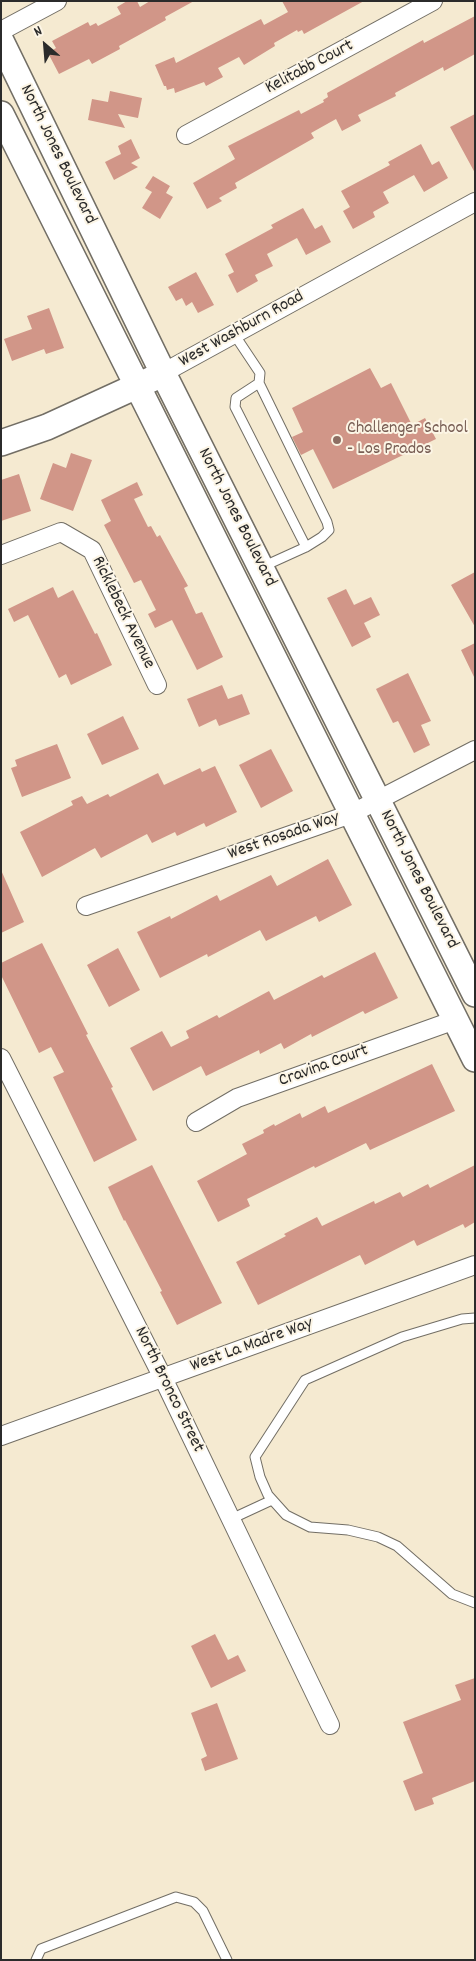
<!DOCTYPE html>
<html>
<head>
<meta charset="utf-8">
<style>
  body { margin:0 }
  #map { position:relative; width:476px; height:1961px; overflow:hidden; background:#f5ead1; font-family:Dekko,sans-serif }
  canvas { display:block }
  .frame { position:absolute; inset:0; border:2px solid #2b2b2b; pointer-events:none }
  .north { position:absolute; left:20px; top:20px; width:50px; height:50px; -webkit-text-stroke:4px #fcf5e5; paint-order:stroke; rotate:333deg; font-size:14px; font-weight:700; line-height:20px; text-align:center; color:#2b2b2b }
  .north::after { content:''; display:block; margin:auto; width:18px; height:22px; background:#2b2b2b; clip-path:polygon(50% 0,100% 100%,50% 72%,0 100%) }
</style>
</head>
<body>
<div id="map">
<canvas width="476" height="1961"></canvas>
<div class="frame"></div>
<div class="north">N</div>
</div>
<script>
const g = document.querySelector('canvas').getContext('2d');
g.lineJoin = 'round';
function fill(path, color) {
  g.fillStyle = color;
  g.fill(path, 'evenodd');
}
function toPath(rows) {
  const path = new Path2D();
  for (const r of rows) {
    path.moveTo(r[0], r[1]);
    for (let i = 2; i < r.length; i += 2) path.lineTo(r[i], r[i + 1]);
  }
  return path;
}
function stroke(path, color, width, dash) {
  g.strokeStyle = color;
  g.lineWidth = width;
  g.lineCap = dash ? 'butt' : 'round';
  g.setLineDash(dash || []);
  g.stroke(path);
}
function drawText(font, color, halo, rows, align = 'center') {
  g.font = font + ' Dekko,sans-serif';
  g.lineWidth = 4;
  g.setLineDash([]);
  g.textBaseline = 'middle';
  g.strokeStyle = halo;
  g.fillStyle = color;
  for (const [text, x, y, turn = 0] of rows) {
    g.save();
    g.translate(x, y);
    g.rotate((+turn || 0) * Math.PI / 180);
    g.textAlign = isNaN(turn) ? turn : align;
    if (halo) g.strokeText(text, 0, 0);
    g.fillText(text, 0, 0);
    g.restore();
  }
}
fill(toPath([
  [127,1,137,1,140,7,150,1,194,1,165,17,166,20,119,46,120,49,92,64,89,59,59,74,48,53,56,48,52,41,88,22,90,26,96,23,98,26,121,14,117,7],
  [282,1,364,1,304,34,302,30,298,32,297,30,274,43,275,46,244,65,239,57,218,68,223,77,206,86,204,82,175,93,174,88,167,90,166,86,164,86,155,65,174,57,176,63,261,19,264,25,288,12],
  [475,16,475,54,444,71,443,67,395,93,396,96,358,115,361,121,342,131,336,119,311,133,314,138,235,183,237,188,219,198,222,201,207,209,193,183,235,159,228,146,299,110,301,114,324,102,323,100,328,97,327,93,423,40,424,43],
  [110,91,142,98,138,118,118,114,125,128,88,120,92,99,108,102],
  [475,114,475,173,450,127],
  [131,139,140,158,131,163,138,167,114,180,105,162,121,154,118,146],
  [421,144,432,165,439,161,448,178,424,192,414,175,383,192,389,203,373,212,375,217,353,229,343,211,350,207,341,191,390,165,388,162],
  [153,176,170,186,166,193,173,197,160,219,142,208,152,192,145,188],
  [303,208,315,229,322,225,331,242,306,255,297,238,267,254,273,266,255,275,258,281,237,293,228,275,234,272,225,254,273,228,271,225],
  [196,272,214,305,198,313,192,302,186,306,182,298,176,301,168,287],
  [49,308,64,348,46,354,44,349,12,361,4,339,32,329,27,316],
  [370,368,381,388,391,383,412,425,425,418,436,439,333,489,313,449,301,455,292,437,303,432,292,408],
  [71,453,92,460,73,511,40,499,53,463,66,468],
  [19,474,31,511,1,521,1,480],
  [137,482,143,495,134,499,148,527,151,526,157,537,160,535,188,586,184,588,196,614,202,612,223,657,197,670,172,620,155,628,148,614,156,610,141,580,134,583,104,525,111,521,101,500],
  [475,572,475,627,451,585],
  [53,587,58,598,73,590,95,634,97,633,112,665,71,685,66,674,59,678,28,615,14,622,8,609],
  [346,589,354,605,371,597,380,615,364,623,371,637,352,647,327,598],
  [475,643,475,679,461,650],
  [408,673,431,721,421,725,430,745,414,753,398,721,393,723,376,689],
  [222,685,228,699,242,694,250,714,219,726,216,719,199,727,187,699],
  [123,716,139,749,102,765,87,734],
  [57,744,71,778,22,797,11,768,17,766,15,760],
  [271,749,293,791,261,808,239,765],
  [215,766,237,812,206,827,204,823,177,836,175,832,152,843,147,834,101,858,95,848,42,877,20,832,73,805,71,801,82,796,87,804,108,794,110,797,158,773,164,785,200,768,202,772],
  [328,859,352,905,319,922,316,916,266,941,260,930,208,957,207,954,160,978,137,932,170,916,171,919,217,895,220,901,271,875,277,886],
  [1,870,24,922,1,933],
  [42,943,88,1034,86,1035,113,1087,111,1088,137,1140,94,1162,53,1077,64,1072,51,1047,39,1053,1,975,1,963],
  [118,948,140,990,109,1007,87,965],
  [375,952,398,998,365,1014,363,1011,312,1037,311,1034,284,1049,281,1043,260,1054,259,1050,206,1076,201,1066,153,1091,130,1048,162,1031,171,1047,189,1038,186,1031,217,1015,219,1018,269,991,274,1000,322,975,324,978],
  [432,1064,455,1111,370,1150,366,1143,315,1168,314,1166,247,1199,250,1206,218,1222,197,1181,247,1154,242,1144,264,1133,263,1130,274,1124,275,1126,300,1113,302,1118,325,1106,328,1113],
  [152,1165,222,1303,177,1325,160,1292,162,1291,125,1220,124,1221,108,1187],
  [475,1165,475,1222,465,1228,463,1224,417,1246,414,1240,365,1265,360,1255,258,1305,236,1262,286,1236,284,1234,317,1217,322,1226,374,1201,375,1204,400,1192,403,1197,428,1184,430,1188],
  [215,1634,228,1660,238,1655,246,1671,211,1688,191,1646],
  [475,1678,475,1781,432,1798,434,1804,415,1811,403,1781,423,1773,403,1722,461,1700,455,1685],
  [217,1703,238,1759,205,1771,201,1759,207,1756,191,1713]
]), '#d19688');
const lane = toPath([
  [234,334,260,373,259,383],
  [262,567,306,547,322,537,329,530,327,522,259,383,236,398,235,407,306,547],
  [475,1318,462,1319,402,1337,305,1380,255,1457,260,1477,268,1495,286,1515,310,1527,348,1530,378,1537,397,1546,452,1594,475,1603],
  [231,1519,272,1500],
  [36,1960,41,1949,176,1897,194,1902,203,1911,227,1960]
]);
const street = toPath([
  [1,31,57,1],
  [186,135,433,1],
  [163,373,475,202],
  [1,555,61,532,92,550,157,685],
  [86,906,351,814,475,750],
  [1,1058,163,1378,330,1725],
  [196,1122,237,1098,455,1020],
  [1,1436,475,1265]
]);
const secondary = toPath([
  [1,41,163,373,475,994],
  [1,114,475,1059],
  [1,443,47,427,152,379]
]);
stroke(lane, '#726e65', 11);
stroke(street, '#726e65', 20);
stroke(secondary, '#726e65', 28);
stroke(lane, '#fff', 9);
stroke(street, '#fff', 18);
stroke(secondary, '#fff', 25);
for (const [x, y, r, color] of [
  [337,440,5,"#8d6e63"]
]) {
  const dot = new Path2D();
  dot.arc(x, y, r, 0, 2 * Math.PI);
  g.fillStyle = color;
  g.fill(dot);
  stroke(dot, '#fcf5e5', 2);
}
drawText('18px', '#2b2b2b', '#fcf5e5', [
  ["Kelitabb Court",310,68,-28],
  ["North Jones Boulevard",57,155,64],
  ["West Washburn Road",242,330,-29],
  ["North Jones Boulevard",236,518,63],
  ["Ricklebeck Avenue",122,613,64],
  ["West Rosada Way",284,837,-19],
  ["North Jones Boulevard",418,880,63],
  ["Cravina Court",324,1067,-20],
  ["West La Madre Way",252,1346,-20],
  ["North Bronco Street",168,1390,64]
]);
drawText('18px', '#785e54', '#fcf5e5', [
  ["Challenger School",347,430],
  ["- Los Prados",347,451]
], 'left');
</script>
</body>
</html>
